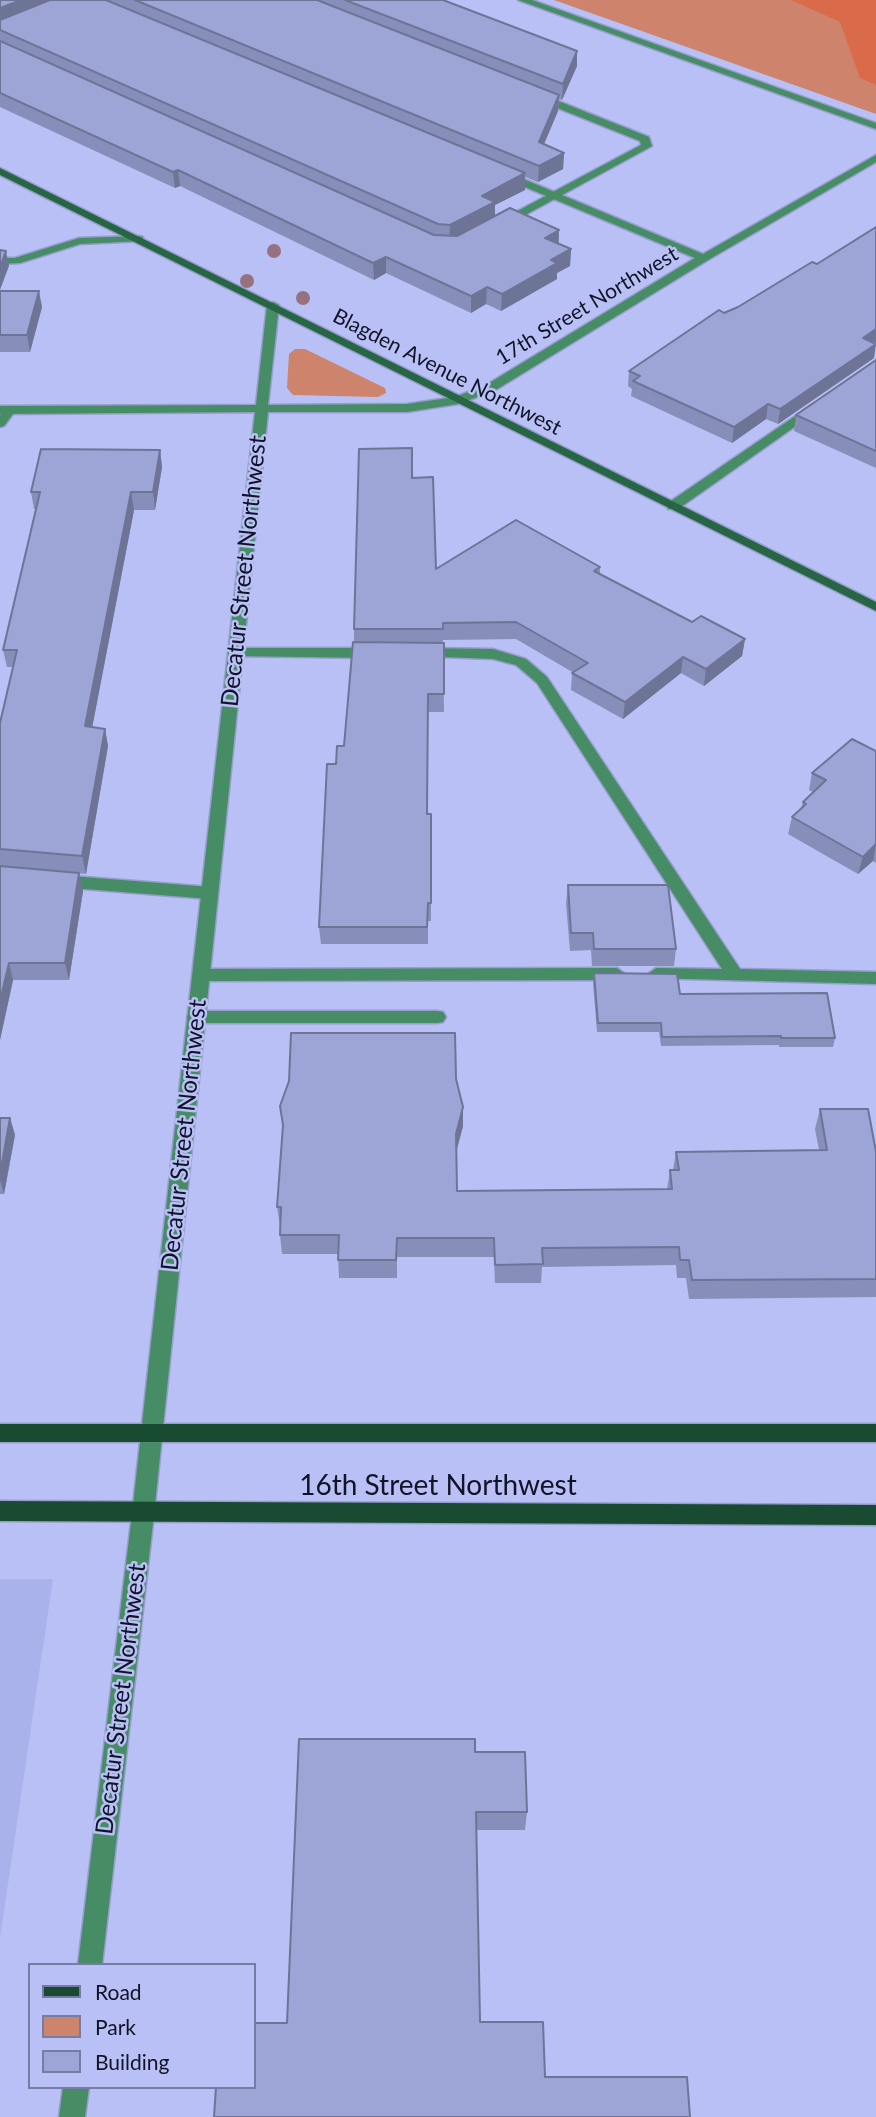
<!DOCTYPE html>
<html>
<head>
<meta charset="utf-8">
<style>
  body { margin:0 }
  #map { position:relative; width:876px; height:2117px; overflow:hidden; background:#b8c0f5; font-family:Lato,sans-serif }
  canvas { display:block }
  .legend { position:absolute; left:28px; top:1963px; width:228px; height:126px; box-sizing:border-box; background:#b8c0f5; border:2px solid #757ba2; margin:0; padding:9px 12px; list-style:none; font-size:21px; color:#111326 }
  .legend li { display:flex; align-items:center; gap:14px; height:35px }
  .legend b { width:35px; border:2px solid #757ba2 }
</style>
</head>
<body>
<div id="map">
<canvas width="876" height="2117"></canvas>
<ul class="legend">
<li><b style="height:9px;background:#184b31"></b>Road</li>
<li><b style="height:19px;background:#ce836c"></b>Park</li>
<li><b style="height:19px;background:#9da5d7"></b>Building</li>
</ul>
</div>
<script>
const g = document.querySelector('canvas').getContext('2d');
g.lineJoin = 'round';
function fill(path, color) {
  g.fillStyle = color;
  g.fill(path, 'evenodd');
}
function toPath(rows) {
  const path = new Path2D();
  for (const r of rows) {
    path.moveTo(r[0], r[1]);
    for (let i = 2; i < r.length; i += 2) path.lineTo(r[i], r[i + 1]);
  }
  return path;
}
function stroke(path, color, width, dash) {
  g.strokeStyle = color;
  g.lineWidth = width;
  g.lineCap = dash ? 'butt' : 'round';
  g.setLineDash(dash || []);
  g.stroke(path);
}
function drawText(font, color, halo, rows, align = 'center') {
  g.font = font + ' Lato,sans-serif';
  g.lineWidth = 5;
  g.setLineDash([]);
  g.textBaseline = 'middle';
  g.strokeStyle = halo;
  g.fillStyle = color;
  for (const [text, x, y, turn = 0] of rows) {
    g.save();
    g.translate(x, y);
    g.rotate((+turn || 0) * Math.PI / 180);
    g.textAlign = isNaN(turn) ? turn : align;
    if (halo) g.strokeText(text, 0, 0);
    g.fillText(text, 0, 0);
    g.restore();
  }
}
fill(toPath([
  [0,1579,53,1579,0,1938]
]), '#aab2ec');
fill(toPath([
  [554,0,876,0,876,114,653,35],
  [295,349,305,349,385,388,386,393,378,397,293,395,287,388,289,354]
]), '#ce836c');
fill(toPath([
  [791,0,876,0,876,85,860,78,840,22]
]), '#da6b4a');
const lane = toPath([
  [535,95,543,95,649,137,652,146,505,226,497,226,497,222,641,145,640,141,535,99,535,95],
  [139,236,143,237,143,241,80,244,20,263,0,264,0,258,15,258,79,238,139,236],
  [813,404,819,408,817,411,678,509,668,509,668,503,813,404],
  [10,406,16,410,4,426,0,427,0,415,10,406],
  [235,648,375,648,382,653,375,658,230,656,228,653,230,650,235,648],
  [421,648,493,649,526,659,547,677,740,969,876,972,876,984,650,978,648,974,656,968,722,969,537,683,516,665,493,659,416,656,414,653,416,650,421,648],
  [59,875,210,887,218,893,210,899,59,887,51,881,59,875],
  [617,968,625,974,617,980,201,981,193,975,201,969,617,968],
  [196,1011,437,1011,443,1012,446,1017,443,1022,437,1023,196,1023,190,1022,187,1017,190,1012,196,1011]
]);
const street = toPath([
  [518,0,532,0,876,123,876,129,518,0],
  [876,155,876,162,708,260,494,391,458,404,407,412,268,412,154,1514,102,1965,78,1965,132,1514,255,412,0,414,0,406,256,405,267,305,273,302,279,305,268,405,407,404,455,397,486,385,695,258,501,177,501,173,509,173,703,254,876,155],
  [63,2087,89,2087,85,2117,59,2117,63,2087]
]);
const secondary = toPath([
  [0,168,876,602,876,611,0,175,0,168]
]);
const primary = toPath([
  [0,1424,876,1424,876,1442,0,1442,0,1424],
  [0,1501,876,1505,876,1525,0,1521,0,1501]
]);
stroke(lane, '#979dcc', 3);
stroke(street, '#979dcc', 3);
stroke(secondary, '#979dcc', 3);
stroke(primary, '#979dcc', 3);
fill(lane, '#468c65');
fill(street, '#468c65');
fill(secondary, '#276645');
fill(primary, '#184b31');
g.fillStyle = '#96727e';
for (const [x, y] of [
  [274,251],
  [247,281],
  [303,298]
]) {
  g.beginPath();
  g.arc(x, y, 7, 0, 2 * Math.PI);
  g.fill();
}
fill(toPath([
  [0,0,443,0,577,51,577,66,562,100,559,99,558,111,544,144,564,153,563,169,538,182,525,177,525,190,495,205,495,216,559,230,559,244,571,249,570,266,557,273,557,279,501,311,486,304,471,313,386,273,374,280,180,186,175,188,0,107],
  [0,291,42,307,30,352,0,352],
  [874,358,778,424,766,419,732,443,631,396,632,389,628,386,629,371],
  [876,360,876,468,794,431,796,415],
  [160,450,162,467,155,510,134,510,92,727,105,729,108,746,86,874,0,866,83,891,69,980,13,980,0,1040,0,723,13,667,7,667,3,650,36,509,34,509,31,492],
  [412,478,436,569,600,567,600,574,692,622,745,639,742,656,704,686,681,673,623,719,571,690,572,673,574,673,516,639,443,640,444,712,428,712,427,814,431,832,431,921,428,921,428,944,321,944,319,927,336,764,344,746,354,642,354,629],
  [876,751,876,863,873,861,858,874,788,834,792,817,801,808,803,802,813,792,809,790,812,773],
  [568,885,676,949,674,966,592,966,591,950,570,951,566,903],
  [594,973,680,994,835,1038,833,1047,779,1047,779,1045,661,1046,659,1032,597,1032,593,983],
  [456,1079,463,1107,463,1126,456,1151,457,1191,667,1189,670,1170,673,1170,676,1152,819,1150,815,1129,820,1109,876,1152,876,1297,689,1299,686,1278,677,1278,676,1265,542,1267,541,1283,495,1283,494,1257,397,1257,397,1278,339,1278,338,1254,282,1254,280,1235,280,1226,277,1207,283,1131,280,1106],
  [0,1118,10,1118,15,1135,4,1194,0,1194],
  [475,1752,527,1812,525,1830,476,1830,480,2022,545,2077,690,2117,287,2023]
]), '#878eb9');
fill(toPath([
  [21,0,62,0,0,25,0,8],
  [577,51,577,66,562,100,563,84],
  [559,95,558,111,538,158,539,142],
  [564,153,563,169,538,182,539,166],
  [178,170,180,186,175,188,173,172],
  [525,173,525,190,495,205,495,218,449,241,450,225,482,196],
  [559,230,558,246,545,238],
  [571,249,570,266,557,273,557,279,501,311,502,294,551,260],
  [6,251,9,266,0,290,0,267],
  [386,257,386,273,374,280,373,263],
  [487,287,486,304,471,313,471,296],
  [39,291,42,307,30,352,27,335],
  [876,329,876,343,863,338],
  [876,344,874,358,778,424,780,409],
  [768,404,766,419,732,443,734,427],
  [160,450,162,467,155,510,153,492],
  [131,492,134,510,89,744,85,726],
  [745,639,742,656,704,686,706,669],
  [683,657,681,673,623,719,625,702],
  [105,729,108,746,86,874,82,856],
  [876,844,873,861,858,874,863,857],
  [79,873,83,891,69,980,65,963],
  [9,963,13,980,0,1040,0,1001],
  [463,1107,463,1126,456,1153,456,1134],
  [10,1118,15,1135,4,1194,0,1180,0,1174]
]), '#6e7496');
const building = toPath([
  [0,0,21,0,0,8,0,0],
  [50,0,106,0,525,173,482,196,495,202,450,225,438,224,0,30,0,20,50,0],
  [135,0,317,0,559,95,539,142,564,153,539,166,135,0],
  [345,0,443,0,577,51,563,84,345,0],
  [0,41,434,235,457,236,510,208,559,230,545,238,571,249,551,260,557,263,502,294,487,287,471,296,386,257,373,263,178,170,173,172,0,93,0,41],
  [876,227,876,329,863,338,876,344,780,409,768,404,734,427,633,381,640,376,629,371,719,310,724,313,738,307,812,262,817,264,876,227],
  [0,250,6,251,0,267,0,250],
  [0,291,39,291,27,335,0,335,0,291],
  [876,360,876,451,796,415,876,360],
  [412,448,412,478,433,477,436,569,516,520,600,567,594,571,692,622,701,616,745,639,706,669,683,657,625,702,572,673,588,663,516,622,443,623,443,629,354,629,359,449,412,448],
  [41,449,160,450,153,492,131,492,85,726,105,729,82,856,0,849,0,723,17,650,3,650,40,492,31,492,41,449],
  [353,642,444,643,444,694,428,694,427,814,431,814,431,903,428,903,427,927,319,927,327,764,336,764,337,746,344,746,353,642],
  [852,739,876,751,876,844,863,857,792,817,806,804,803,802,826,780,812,773,852,739],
  [0,866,79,873,65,963,9,963,0,1001,0,866],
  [568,885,668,885,676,949,594,949,593,933,571,933,568,885],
  [594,973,677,974,680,994,827,993,835,1038,781,1038,781,1036,662,1037,661,1023,598,1023,594,973],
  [291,1033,455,1033,456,1079,463,1107,456,1134,457,1191,672,1189,670,1170,679,1170,676,1152,827,1150,820,1109,868,1109,876,1152,876,1279,692,1280,689,1260,680,1260,679,1247,542,1248,543,1264,495,1265,494,1238,397,1238,396,1260,338,1260,339,1235,280,1235,281,1207,277,1207,283,1125,280,1106,289,1081,291,1033],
  [0,1118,10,1118,0,1174,0,1118],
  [299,1739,475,1739,475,1752,525,1752,527,1812,476,1812,480,2022,543,2022,545,2077,687,2077,690,2117,214,2117,216,2087,254,2087,254,2023,287,2023,299,1739]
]);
fill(building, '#9da5d7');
stroke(building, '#6e7496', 2);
drawText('21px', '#111326', '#b8c0f5', [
  ["17th Street Northwest",587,306,-31],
  ["Blagden Avenue Northwest",447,372,27]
]);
drawText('24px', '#111326', '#b8c0f5', [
  ["Decatur Street Northwest",244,571,-84],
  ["Decatur Street Northwest",184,1135,-84],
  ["Decatur Street Northwest",121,1699,-83]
]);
drawText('28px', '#111326', '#b8c0f5', [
  ["16th Street Northwest",438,1486]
]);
</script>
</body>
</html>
